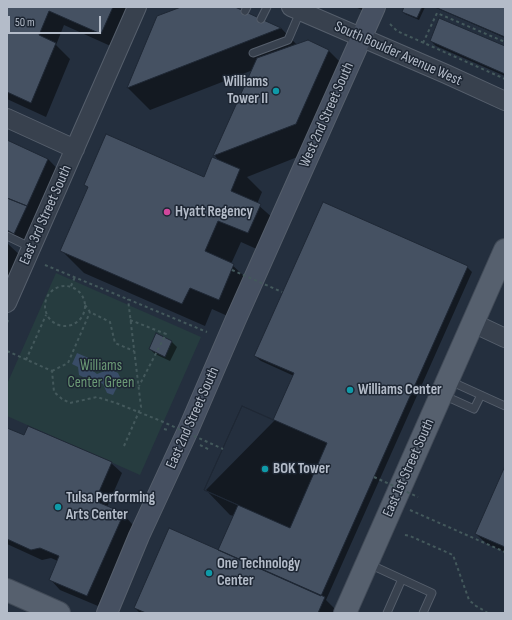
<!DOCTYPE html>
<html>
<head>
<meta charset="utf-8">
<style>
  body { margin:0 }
  #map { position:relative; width:512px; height:620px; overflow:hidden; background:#242f3e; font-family:"Sofia Sans Condensed",sans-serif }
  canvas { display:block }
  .frame { position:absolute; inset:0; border:8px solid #b4bcc9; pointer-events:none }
  .scale { position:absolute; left:8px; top:16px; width:93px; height:18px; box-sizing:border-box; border:2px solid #b4bcc9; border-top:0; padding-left:5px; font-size:12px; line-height:14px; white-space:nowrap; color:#b4bcc9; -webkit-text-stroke:3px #1d2633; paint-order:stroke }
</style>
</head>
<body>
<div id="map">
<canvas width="512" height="620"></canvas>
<div class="frame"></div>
<div class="scale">50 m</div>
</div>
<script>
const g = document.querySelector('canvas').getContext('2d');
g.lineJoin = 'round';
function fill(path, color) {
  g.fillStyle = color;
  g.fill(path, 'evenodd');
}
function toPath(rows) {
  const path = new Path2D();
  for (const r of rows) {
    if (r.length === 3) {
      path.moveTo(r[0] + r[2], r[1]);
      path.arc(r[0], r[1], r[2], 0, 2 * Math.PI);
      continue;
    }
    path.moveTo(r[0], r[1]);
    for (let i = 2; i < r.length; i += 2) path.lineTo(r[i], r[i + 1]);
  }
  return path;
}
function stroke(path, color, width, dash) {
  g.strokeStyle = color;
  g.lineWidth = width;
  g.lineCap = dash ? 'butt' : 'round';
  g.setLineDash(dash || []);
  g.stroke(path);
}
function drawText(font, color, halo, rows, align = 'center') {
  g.font = font + ' "Sofia Sans Condensed",sans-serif';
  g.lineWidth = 3;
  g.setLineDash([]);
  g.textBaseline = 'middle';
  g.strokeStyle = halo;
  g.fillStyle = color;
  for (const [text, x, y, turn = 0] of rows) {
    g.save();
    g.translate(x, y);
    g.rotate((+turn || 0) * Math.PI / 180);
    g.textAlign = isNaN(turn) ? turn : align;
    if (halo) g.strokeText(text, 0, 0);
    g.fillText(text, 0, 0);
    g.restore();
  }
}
fill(toPath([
  [56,273,201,337,140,475,7,416,7,384]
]), '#263c3f');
fill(toPath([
  [77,353,91,359,93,371,97,374,110,369,118,373,121,379,113,395,107,393,103,384,89,377,83,377,79,375,78,367,72,364]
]), '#394c67');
fill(toPath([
  [7,7,134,7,115,48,64,25,56,45,70,59,46,117,7,99],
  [184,7,233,7,281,28,297,45,328,50,353,75,320,148,247,177,262,192,257,204,283,227,270,255,241,242,231,264,256,287,241,322,212,309,205,326,84,273,62,251,89,189,85,185,204,178,219,161,215,156,253,70,150,110,128,88],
  [355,7,364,7,362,10],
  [405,7,425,7,419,20,405,14,403,12],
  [434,7,505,7,505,38],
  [431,41,505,48,505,76,436,46],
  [7,141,48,159,70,182,49,228,34,252,7,240],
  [7,243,24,259,7,296],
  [467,267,472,272,326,600,339,613,140,613,135,608,222,553,234,516,230,515,206,490,274,421,294,376,261,361,255,356],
  [172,342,177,347,170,361,155,354,150,349],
  [7,429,24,436,111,463,122,473,107,507,123,514,133,525,98,606,60,590,50,579,58,561,51,558,42,560,7,544],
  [505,469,505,552,487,544,476,534]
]), '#0007');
const building = toPath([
  [7,7,113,7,101,34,49,11,39,35,56,43,31,103,7,92,7,7],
  [181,7,235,7,281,28,127,88,157,16,181,7],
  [404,7,422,7,417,18,402,12,404,7],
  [435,7,505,7,505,37,435,7],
  [439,18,505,46,505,74,430,41,439,18],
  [308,40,329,50,296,124,213,156,257,58,308,40],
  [106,134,204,177,212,157,240,169,231,191,261,204,248,233,218,221,205,251,234,264,219,300,190,288,182,304,60,251,88,187,84,185,106,134],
  [7,140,48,159,27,206,7,198,7,140],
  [7,198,27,206,14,234,7,230,7,198],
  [323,202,468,266,321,596,218,550,238,505,204,490,242,406,273,420,294,373,254,356,323,202],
  [156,333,172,341,165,357,149,349,156,333],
  [242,406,327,443,290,528,204,490,242,406],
  [28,426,112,462,95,501,124,513,87,596,49,580,59,556,40,548,31,550,7,539,7,428,24,435,28,426],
  [505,466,505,547,475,534,505,466],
  [169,528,325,597,318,613,146,613,134,608,169,528]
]);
fill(building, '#455162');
stroke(building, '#1f2835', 1);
const service = toPath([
  [245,11,247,7],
  [261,19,267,7],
  [253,53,288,40,300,12],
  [7,236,30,247],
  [450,381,505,406],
  [443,395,474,409,481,395],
  [369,564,432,593,423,613],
  [387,613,402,579]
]);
const tertiary = toPath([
  [291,7,446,74,505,101],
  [7,118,75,149],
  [7,303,137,7],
  [473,323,505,338]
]);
const secondary = toPath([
  [107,613,139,536,189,428,236,319,375,7]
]);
const primary = toPath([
  [7,590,59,613],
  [345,613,505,250]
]);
stroke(service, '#565f6c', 9);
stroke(tertiary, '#565f6c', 20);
stroke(secondary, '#565f6c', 22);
stroke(primary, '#414a57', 24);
stroke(toPath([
  [390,24,397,31,505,79],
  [423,43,437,13,505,42],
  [45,265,207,332],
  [65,306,20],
  [71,286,75,277],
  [85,305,90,312,110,322,115,343,134,351],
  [130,320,166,334,139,386],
  [7,323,9,318],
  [7,351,52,371,54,392,62,399,70,403,97,397,116,403,161,421],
  [26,360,46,315],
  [52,371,68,363,90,312],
  [164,429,168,430],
  [200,445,210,450],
  [124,446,141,407,128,299],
  [410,510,505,552],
  [405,535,410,536,453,555,469,600,476,606,488,613]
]), '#44595c', 2, [3, 3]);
stroke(service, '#38414e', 7);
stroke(tertiary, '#38414e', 18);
stroke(secondary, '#465061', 20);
stroke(primary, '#56606e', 22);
stroke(toPath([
  [232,270,282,292],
  [161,421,223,449],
  [374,477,418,497]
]), '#44595c', 2, [3, 3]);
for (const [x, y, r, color] of [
  [276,91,4,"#0f9aa8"],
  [167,212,4,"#d1479c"],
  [350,390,4,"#0f9aa8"],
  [265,469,4,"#0f9aa8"],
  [58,507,4,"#0f9aa8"],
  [209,573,4,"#0f9aa8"]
]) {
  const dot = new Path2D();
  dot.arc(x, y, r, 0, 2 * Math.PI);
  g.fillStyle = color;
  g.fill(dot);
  stroke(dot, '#1d2633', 1.5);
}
drawText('15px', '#b4bcc9', '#1d2633', [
  ["South Boulder Avenue West",398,54,24],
  ["West 2nd Street South",327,115,-66],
  ["East 3rd Street South",46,215,-66],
  ["East 2nd Street South",193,418,-66],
  ["East 1st Street South",409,468,-66]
]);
drawText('bold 15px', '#b4bcc9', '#1d2633', [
  ["Williams",268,82,"right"],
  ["Tower II",268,99,"right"],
  ["Hyatt Regency",175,212],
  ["Williams Center",358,390],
  ["BOK Tower",273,469],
  ["Tulsa Performing",66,498],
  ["Arts Center",66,515],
  ["One Technology",217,564],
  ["Center",217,581]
], 'left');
drawText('15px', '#6b9a76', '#1d2633', [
  ["Williams",101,366],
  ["Center Green",101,383]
]);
</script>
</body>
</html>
